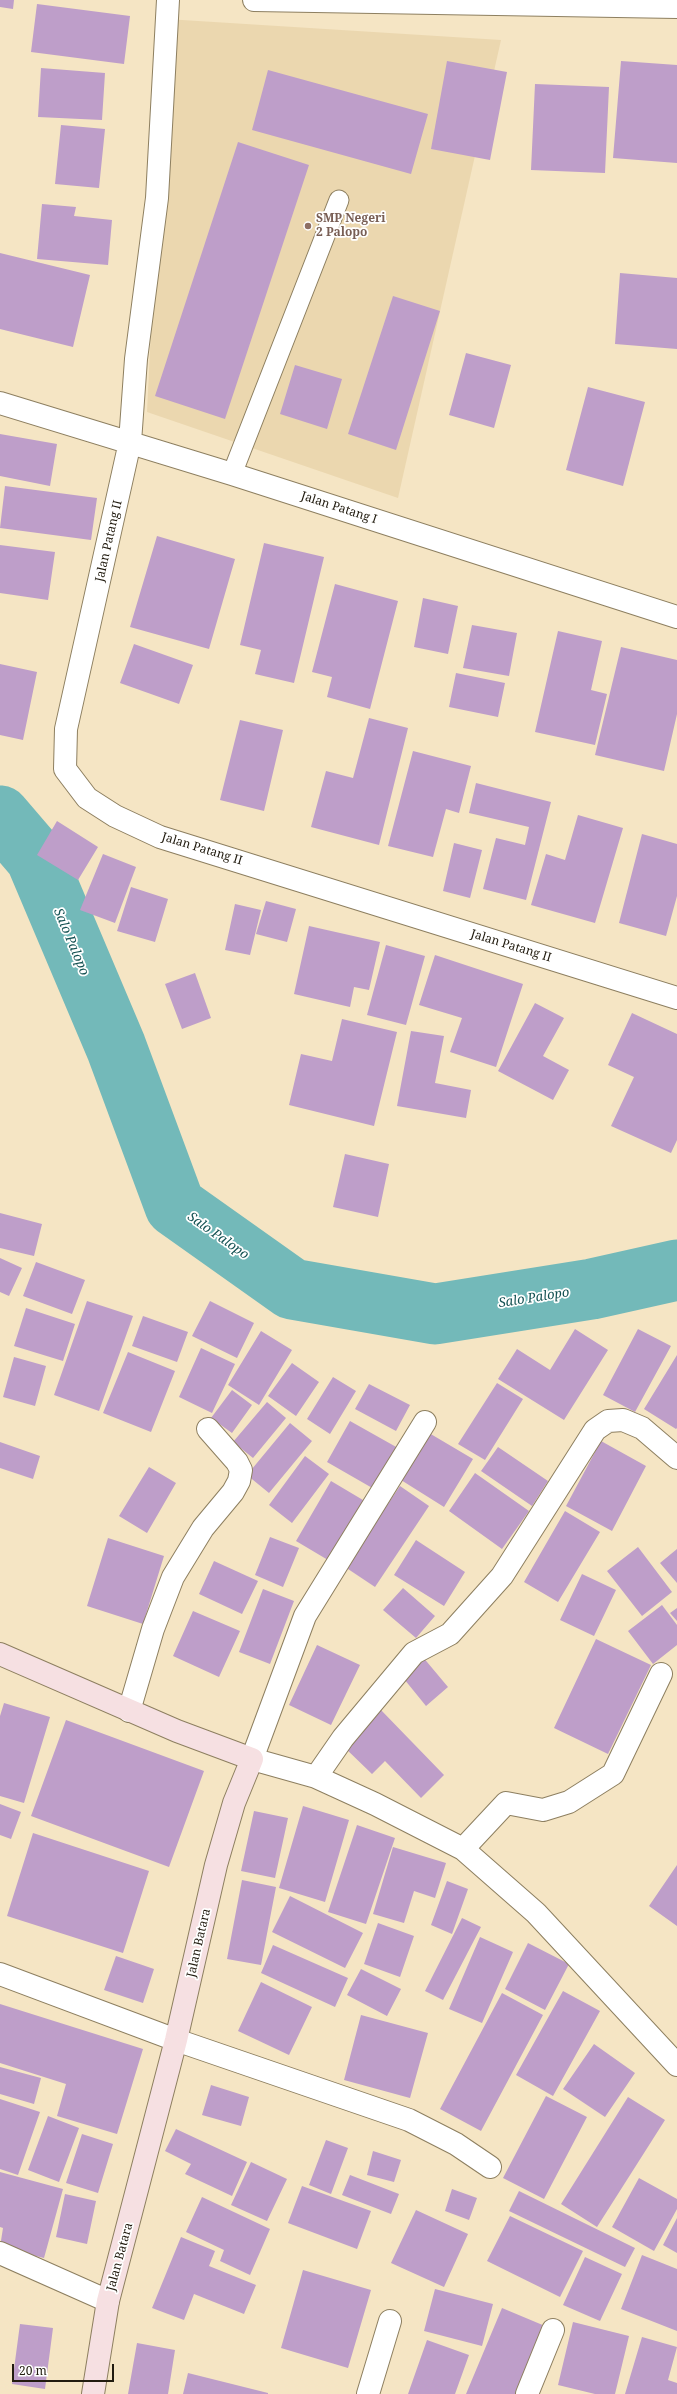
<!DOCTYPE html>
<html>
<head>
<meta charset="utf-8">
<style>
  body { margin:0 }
  #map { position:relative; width:677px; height:2394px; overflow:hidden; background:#f5e5c4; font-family:"Noto Serif",serif }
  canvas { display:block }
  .scale { position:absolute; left:12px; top:2364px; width:102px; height:18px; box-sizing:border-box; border:2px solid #211b0f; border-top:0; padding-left:5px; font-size:12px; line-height:14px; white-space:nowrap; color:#211b0f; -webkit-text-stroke:3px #fff; paint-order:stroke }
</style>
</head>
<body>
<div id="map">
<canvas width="677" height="2394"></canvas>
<div class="scale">20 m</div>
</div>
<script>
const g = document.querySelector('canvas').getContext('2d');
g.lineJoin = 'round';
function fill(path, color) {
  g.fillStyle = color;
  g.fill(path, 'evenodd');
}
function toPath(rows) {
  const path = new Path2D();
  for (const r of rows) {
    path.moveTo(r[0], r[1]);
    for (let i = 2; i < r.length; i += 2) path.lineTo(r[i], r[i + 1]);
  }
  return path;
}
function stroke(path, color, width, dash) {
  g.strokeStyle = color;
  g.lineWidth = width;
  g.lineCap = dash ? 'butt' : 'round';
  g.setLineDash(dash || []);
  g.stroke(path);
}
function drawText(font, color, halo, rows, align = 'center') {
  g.font = font + ' "Noto Serif",serif';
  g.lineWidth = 3.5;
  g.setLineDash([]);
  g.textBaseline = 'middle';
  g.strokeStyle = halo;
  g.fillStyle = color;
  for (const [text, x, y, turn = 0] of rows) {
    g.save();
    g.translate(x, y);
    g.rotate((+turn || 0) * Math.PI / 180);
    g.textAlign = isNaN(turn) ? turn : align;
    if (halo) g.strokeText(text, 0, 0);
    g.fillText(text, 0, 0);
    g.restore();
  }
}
fill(toPath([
  [166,19,501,40,398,498,147,412]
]), '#ebd7af');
stroke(toPath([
  [0,816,36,858,116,1047,175,1206,292,1289,435,1314,592,1289,677,1270]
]), '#73b9b9', 61);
fill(toPath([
  [0,0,14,0,13,9,0,7],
  [37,4,130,16,124,64,31,52],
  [447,61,507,72,490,160,431,149],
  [621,61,677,65,677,163,613,158],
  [41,68,105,73,102,120,38,117],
  [268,70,428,114,411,174,252,130],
  [535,84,609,87,605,173,531,170],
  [61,125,105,129,99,188,55,184],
  [238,142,309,165,225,419,155,396],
  [42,204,76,207,74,216,112,220,108,265,37,259],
  [0,253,90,275,73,347,0,329],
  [620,273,677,278,677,349,615,344],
  [393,296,440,311,396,450,348,434],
  [466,353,511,365,494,428,449,415],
  [295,365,342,379,327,429,280,414],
  [588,387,645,402,623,486,566,470],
  [0,434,57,444,50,486,0,476],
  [5,486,97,498,91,540,0,528],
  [157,536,235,559,209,649,130,627],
  [264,543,324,557,294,683,255,674,261,650,240,645],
  [0,545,55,552,48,600,0,593],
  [335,584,398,601,370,709,327,697,332,677,312,672],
  [423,598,458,606,448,654,414,647],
  [472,625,517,633,509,676,463,668],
  [558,631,602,641,591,690,607,694,595,745,535,732],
  [134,644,193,665,179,704,120,683],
  [621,647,677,660,677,714,664,771,595,755],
  [0,664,37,672,23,740,0,735],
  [456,673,505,683,498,717,449,707],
  [369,718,408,728,379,845,311,827,326,771,353,778],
  [240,720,283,730,264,811,220,800],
  [413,751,471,766,459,813,446,809,433,857,388,846],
  [476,783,551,802,526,900,483,889,496,838,525,845,529,827,469,813],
  [578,815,623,828,595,923,531,905,546,854,565,860],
  [57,821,98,847,78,880,37,855],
  [642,834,677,844,677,896,666,936,619,923],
  [454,843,482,850,470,898,443,891],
  [103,854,136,867,115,923,80,910],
  [131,887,168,899,155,942,117,931],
  [266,901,296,909,287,942,256,934],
  [235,904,261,910,250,955,225,950],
  [309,926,380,942,369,990,354,987,350,1007,294,994],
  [386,945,425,956,406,1025,367,1015],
  [435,955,523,984,496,1067,450,1052,462,1018,419,1005],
  [195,973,211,1018,182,1029,165,984],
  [535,1003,564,1018,543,1056,569,1070,553,1100,498,1071],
  [632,1013,677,1034,677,1140,671,1153,611,1126,634,1077,608,1065],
  [342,1019,397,1032,374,1126,289,1105,301,1054,332,1061],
  [411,1031,444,1036,435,1083,471,1090,466,1118,397,1106],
  [345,1154,389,1164,378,1217,333,1207],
  [0,1213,42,1224,34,1256,0,1248],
  [0,1258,22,1268,9,1296,0,1292],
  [36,1262,85,1280,72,1314,23,1296],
  [87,1301,133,1316,99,1411,54,1395],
  [210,1301,254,1323,237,1358,192,1336],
  [26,1308,75,1324,63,1361,14,1346],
  [143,1316,188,1332,177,1362,132,1346],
  [575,1329,608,1350,564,1420,498,1379,517,1349,550,1370],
  [638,1329,671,1346,635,1412,603,1395],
  [261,1331,292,1350,259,1405,228,1385],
  [201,1348,235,1364,212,1413,179,1397],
  [128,1352,175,1371,151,1432,103,1413],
  [677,1355,677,1428,676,1429,644,1409],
  [14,1357,46,1366,35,1406,3,1397],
  [292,1363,319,1382,296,1416,268,1396],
  [333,1377,356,1391,330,1434,307,1419],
  [497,1383,523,1399,485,1460,458,1444],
  [369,1384,410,1405,396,1431,355,1409],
  [232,1390,252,1405,232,1433,211,1418],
  [267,1402,286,1418,253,1458,233,1442],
  [350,1421,398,1448,374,1489,327,1462],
  [290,1423,312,1441,269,1493,247,1475],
  [429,1433,473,1459,444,1507,401,1480],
  [601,1441,646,1466,612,1531,566,1506],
  [0,1442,40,1456,33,1479,0,1468],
  [498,1447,548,1481,532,1506,481,1471],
  [305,1456,329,1474,292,1523,269,1505],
  [149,1467,176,1483,147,1533,119,1516],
  [475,1473,529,1511,502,1549,449,1511],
  [331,1481,368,1503,333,1563,296,1541],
  [400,1486,429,1506,375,1587,345,1567],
  [565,1511,600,1532,558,1602,524,1582],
  [270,1537,299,1548,283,1587,255,1575],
  [108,1538,164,1556,143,1624,87,1606],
  [416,1540,465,1572,444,1606,394,1575],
  [638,1547,672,1592,642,1616,607,1571],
  [677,1549,677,1583,660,1563],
  [214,1561,258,1581,242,1614,199,1594],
  [582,1574,616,1590,594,1636,560,1620],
  [403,1588,435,1616,416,1638,383,1610],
  [263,1589,294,1601,270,1664,239,1652],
  [662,1605,677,1625,677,1645,653,1664,628,1631],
  [677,1608,677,1621,670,1613],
  [193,1611,240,1631,219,1677,173,1656],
  [596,1639,651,1665,608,1754,554,1728],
  [317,1645,360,1665,331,1725,289,1705],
  [422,1656,448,1687,426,1706,400,1674],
  [4,1703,50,1717,24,1803,0,1796,0,1716],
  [380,1709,444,1775,421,1798,385,1761,372,1774,343,1746],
  [66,1720,204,1771,169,1867,31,1816],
  [0,1804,21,1812,11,1839,0,1835],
  [303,1806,349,1820,325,1902,279,1888],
  [254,1811,288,1818,275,1878,241,1871],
  [357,1825,395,1838,366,1924,328,1912],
  [33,1833,149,1871,123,1953,7,1916],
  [393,1847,446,1863,435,1898,414,1891,404,1923,373,1914],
  [677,1865,677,1926,649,1906],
  [242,1880,276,1887,261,1965,227,1959],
  [447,1881,468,1889,452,1934,431,1925],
  [290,1896,363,1933,345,1968,272,1932],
  [462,1918,481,1927,443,2000,425,1991],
  [378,1923,414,1936,400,1977,364,1964],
  [480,1937,513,1952,482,2023,449,2009],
  [528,1943,569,1964,545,2010,505,1989],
  [273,1945,348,1978,335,2007,261,1973],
  [116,1956,154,1969,143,2003,104,1990],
  [361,1969,401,1989,387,2016,347,1995],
  [261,1982,312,2007,289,2055,238,2031],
  [563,1991,600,2011,553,2096,516,2075],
  [502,1993,543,2015,481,2131,440,2109],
  [0,2004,143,2049,117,2134,57,2116,66,2084,0,2063],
  [361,2015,428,2033,410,2098,344,2080],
  [594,2044,635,2073,605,2117,563,2089],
  [0,2067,41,2078,34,2104,0,2094],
  [211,2085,249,2097,241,2126,202,2115],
  [546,2096,587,2117,544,2199,503,2178],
  [628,2097,665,2120,597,2227,561,2204],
  [0,2099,40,2112,18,2175,0,2169],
  [48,2116,79,2128,59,2182,28,2170],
  [176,2129,247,2162,232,2196,185,2174,191,2164,165,2151],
  [82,2134,113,2144,98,2193,66,2183],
  [326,2140,348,2148,331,2194,309,2185],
  [373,2151,401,2160,394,2182,367,2175],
  [251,2162,287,2179,267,2221,231,2205],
  [0,2172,63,2189,44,2258,0,2247,3,2228,0,2227],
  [350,2175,399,2194,391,2214,342,2195],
  [639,2178,677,2199,677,2209,654,2251,612,2227],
  [302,2186,371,2211,357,2249,288,2223],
  [452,2189,477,2198,469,2220,445,2211],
  [519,2191,635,2248,625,2267,509,2211],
  [65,2194,96,2201,87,2244,56,2237],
  [202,2197,270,2229,250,2275,220,2261,224,2250,186,2232],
  [416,2210,468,2234,444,2287,391,2263],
  [510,2216,583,2251,560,2297,487,2261],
  [677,2218,677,2253,663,2245],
  [181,2237,215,2251,209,2266,256,2285,244,2314,194,2294,184,2320,152,2308],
  [642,2255,677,2269,677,2331,621,2309],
  [585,2257,622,2274,600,2321,563,2305],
  [303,2270,371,2290,348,2368,281,2348],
  [435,2289,493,2304,482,2346,424,2331],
  [502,2308,545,2326,516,2394,466,2394],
  [573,2322,629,2336,615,2394,595,2394,558,2385],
  [20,2324,53,2328,45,2389,12,2384],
  [642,2337,677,2347,668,2380,677,2383,677,2394,625,2394],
  [427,2340,469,2355,455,2394,408,2394],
  [137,2343,175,2350,168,2394,128,2394],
  [188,2373,268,2393,268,2394,183,2394]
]), '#be9ec9');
const lane = toPath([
  [232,474,339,200]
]);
const street = toPath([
  [168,0,157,198,136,359,130,442,66,729,65,769,87,798,115,816,160,837,677,998],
  [254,0,677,7],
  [0,403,232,474,677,617],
  [425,1422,305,1616,252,1759,316,1777,375,1804,463,1849,536,1913,677,2065],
  [129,1711,153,1629,173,1577,203,1528,233,1492,239,1481,241,1470,237,1462,208,1429],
  [316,1777,343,1738,414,1653,450,1634,502,1576,595,1430,608,1421,623,1420,642,1428,677,1458],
  [463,1849,506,1803,543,1810,569,1802,613,1774,661,1674],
  [0,1974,176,2040,409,2120,456,2144,490,2167],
  [0,2253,108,2301],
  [368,2394,390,2321],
  [527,2394,553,2330]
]);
const secondary = toPath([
  [0,1654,177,1731,252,1759,234,1803,216,1865,176,2040,108,2301,93,2394]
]);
stroke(lane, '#8d7f60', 21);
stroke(street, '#8d7f60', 24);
stroke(secondary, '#8d7f60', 24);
stroke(lane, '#fff', 19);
stroke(street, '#fff', 22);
stroke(secondary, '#f6e0e2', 22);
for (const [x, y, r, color] of [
  [308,226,4,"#8d6e63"]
]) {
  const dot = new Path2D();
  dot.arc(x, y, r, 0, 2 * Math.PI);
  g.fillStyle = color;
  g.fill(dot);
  stroke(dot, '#fff', 1.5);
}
drawText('bold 12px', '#785e54', '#fff', [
  ["SMP Negeri",316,219],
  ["2 Palopo",316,233]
], 'left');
drawText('12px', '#211b0f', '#fff', [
  ["Jalan Patang I",339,508,18],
  ["Jalan Patang II",109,541,-77],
  ["Jalan Patang II",202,849,17],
  ["Jalan Patang II",511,946,17],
  ["Jalan Batara",199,1943,-77],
  ["Jalan Batara",120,2257,-75]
]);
drawText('italic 13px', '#135152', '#fff', [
  ["Salo Palopo",71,942,67],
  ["Salo Palopo",218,1236,35],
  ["Salo Palopo",534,1298,-9]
]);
</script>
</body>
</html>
